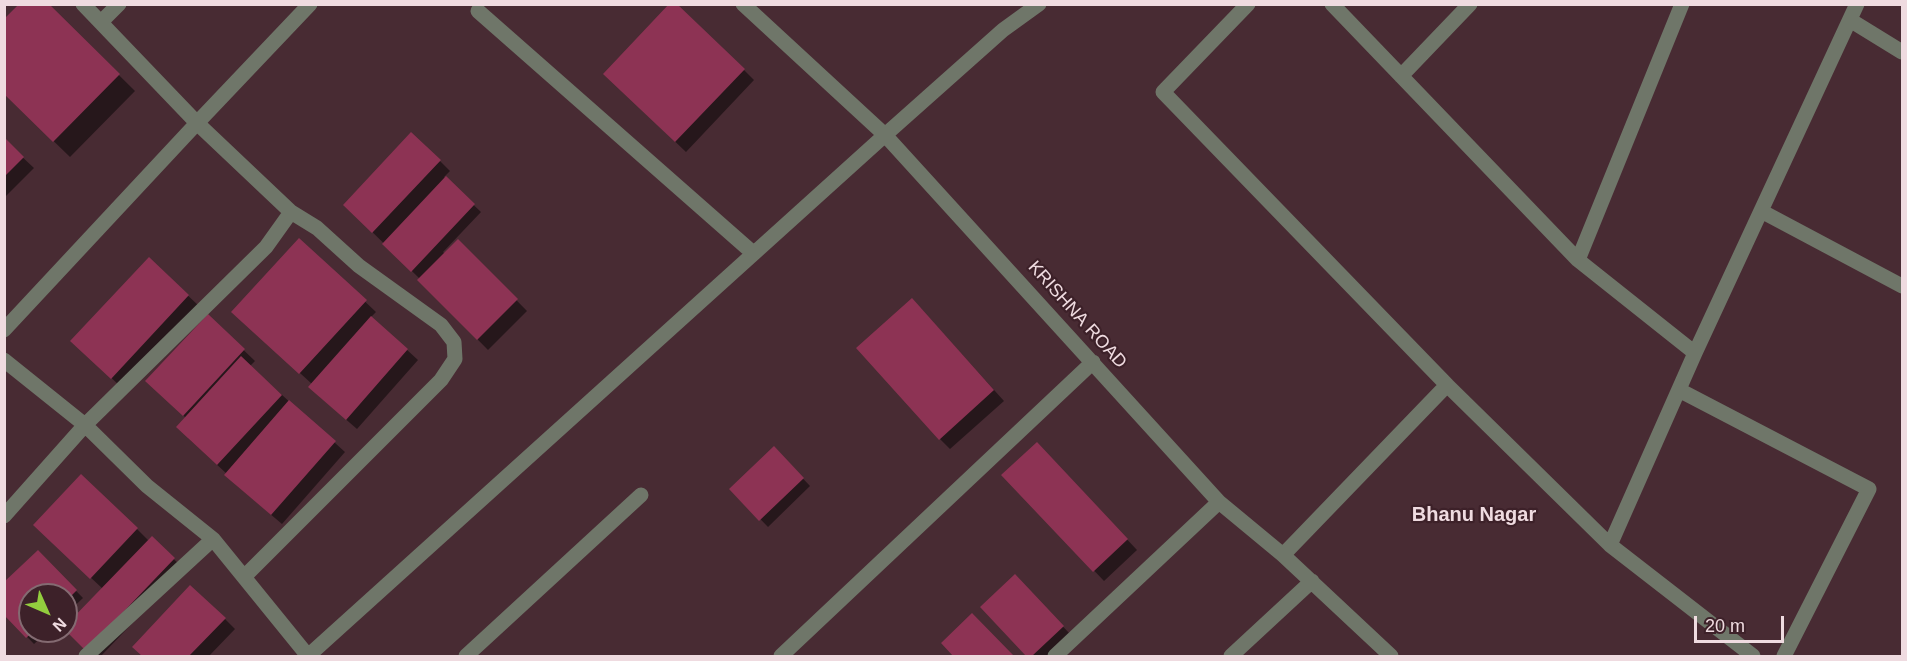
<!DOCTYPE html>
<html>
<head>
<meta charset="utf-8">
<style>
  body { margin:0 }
  #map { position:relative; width:1907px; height:661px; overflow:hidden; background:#482b33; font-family:Arial,sans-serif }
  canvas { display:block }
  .frame { position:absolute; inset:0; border:6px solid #efdbe0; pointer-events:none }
  .north { position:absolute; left:18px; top:583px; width:60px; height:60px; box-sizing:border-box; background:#3d2129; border:2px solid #846b72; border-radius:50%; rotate:135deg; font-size:16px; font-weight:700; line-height:24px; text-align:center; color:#efdbe0 }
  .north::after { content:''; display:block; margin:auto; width:21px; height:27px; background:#93cd3e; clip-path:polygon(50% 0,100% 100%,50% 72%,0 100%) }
  .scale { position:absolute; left:1694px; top:616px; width:90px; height:27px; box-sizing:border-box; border:3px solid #efdbe0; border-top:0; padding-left:8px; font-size:18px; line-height:21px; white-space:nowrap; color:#efdbe0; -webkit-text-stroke:4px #3d2129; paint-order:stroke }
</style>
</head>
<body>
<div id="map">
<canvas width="1907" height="661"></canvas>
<div class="frame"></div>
<div class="north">N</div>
<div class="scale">20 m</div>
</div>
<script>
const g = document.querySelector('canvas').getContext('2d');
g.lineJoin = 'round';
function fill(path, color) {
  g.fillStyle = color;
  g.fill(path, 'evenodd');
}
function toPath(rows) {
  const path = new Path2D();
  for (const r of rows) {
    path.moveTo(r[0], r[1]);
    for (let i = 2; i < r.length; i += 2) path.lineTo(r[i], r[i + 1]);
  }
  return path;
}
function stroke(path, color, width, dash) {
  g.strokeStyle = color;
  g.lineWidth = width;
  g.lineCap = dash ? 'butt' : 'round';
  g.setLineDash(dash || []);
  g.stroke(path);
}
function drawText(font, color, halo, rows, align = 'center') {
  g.font = font + ' Arial,sans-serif';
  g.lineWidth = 4.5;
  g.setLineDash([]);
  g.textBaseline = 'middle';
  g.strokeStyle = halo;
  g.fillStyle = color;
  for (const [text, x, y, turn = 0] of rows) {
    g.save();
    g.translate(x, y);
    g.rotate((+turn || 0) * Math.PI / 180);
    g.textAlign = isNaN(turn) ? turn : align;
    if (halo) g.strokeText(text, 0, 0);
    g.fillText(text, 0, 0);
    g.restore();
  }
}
fill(toPath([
  [47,4,135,91,70,157,4,93],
  [744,70,754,80,686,152,615,84],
  [4,140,34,168,4,198],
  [440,161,450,171,444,177,481,212,443,252,445,254,458,241,527,311,488,350,419,280,420,279,355,215],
  [300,240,376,312,371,317,418,360,357,429,320,397,312,384,244,322],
  [149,259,199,306,122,388,83,351],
  [922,310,1004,401,950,449,940,439],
  [208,316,255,361,250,366,345,452,282,524,236,485,227,474,188,438,186,418,147,381],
  [774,448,810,486,768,527,731,489],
  [1047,454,1137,550,1104,581,1003,475],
  [137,529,149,541,152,538,184,569,101,656,94,656,66,627,103,589,45,535],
  [38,552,83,598,66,614,66,595,30,595,30,631,48,631,34,644,4,613],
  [1015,576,1070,634,1047,656,1029,656,982,607],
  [972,615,1012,656,955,656,943,643],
  [225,619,235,629,209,656,144,656,134,647]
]), '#0007');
fill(toPath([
  [19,4,49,4,120,74,53,142,4,94,4,19],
  [669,4,677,4,745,69,675,142,603,74],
  [411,132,441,160,372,233,343,205],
  [4,137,24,157,4,177],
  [446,176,475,204,411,272,382,244],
  [299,238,367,300,299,374,231,312],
  [458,239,518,299,477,340,417,280],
  [149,257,189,295,111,379,70,341],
  [912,298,994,390,939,440,856,348],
  [208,314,245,349,183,416,145,381],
  [371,316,408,349,346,420,308,387],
  [241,356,282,395,217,465,176,427],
  [289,400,336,441,271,515,224,475],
  [1037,442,1128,539,1093,572,1001,475],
  [774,446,804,478,759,521,729,489],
  [81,474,138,528,90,579,33,525],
  [152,536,175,558,86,651,66,631,66,625],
  [38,550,77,590,66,601,66,595,30,595,30,631,34,631,26,638,4,615,4,582],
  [1015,574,1064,626,1032,656,1026,656,980,607],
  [190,585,226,618,189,656,142,656,132,647],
  [972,613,1014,656,953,656,941,643]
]), '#8d3354');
stroke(toPath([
  [743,4,885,135,1219,502,1283,555,1391,656],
  [1248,4,1163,92,1447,385,1283,555],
  [1332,4,1578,260,1695,353],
  [478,11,753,253],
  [1850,20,1902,52],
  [101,22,119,4],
  [1401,76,1470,4],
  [1761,211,1902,286],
  [291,212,197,123,310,4],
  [1578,260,1682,4],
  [4,330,197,123,83,4],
  [4,360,85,425,147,486,213,539,308,656],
  [1447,385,1610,545,1695,353,1857,4],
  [1679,390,1869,489,1784,656],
  [4,516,85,425,266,247,291,212,317,228,359,266,441,325,454,342,455,359,441,380,244,577],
  [1610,545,1753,656],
  [86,656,213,539],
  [308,656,885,135,1003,30,1039,4],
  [466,656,641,495],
  [781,656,1093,362],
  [1055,656,1219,502],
  [1231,656,1312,581]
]), '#6f7669', 15);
drawText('18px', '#efdbe0', '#3d2129', [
  ["KRISHNA ROAD",1077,315,48]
]);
drawText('bold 20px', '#efdbe0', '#3d2129', [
  ["Bhanu Nagar",1474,515]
]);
</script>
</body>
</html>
